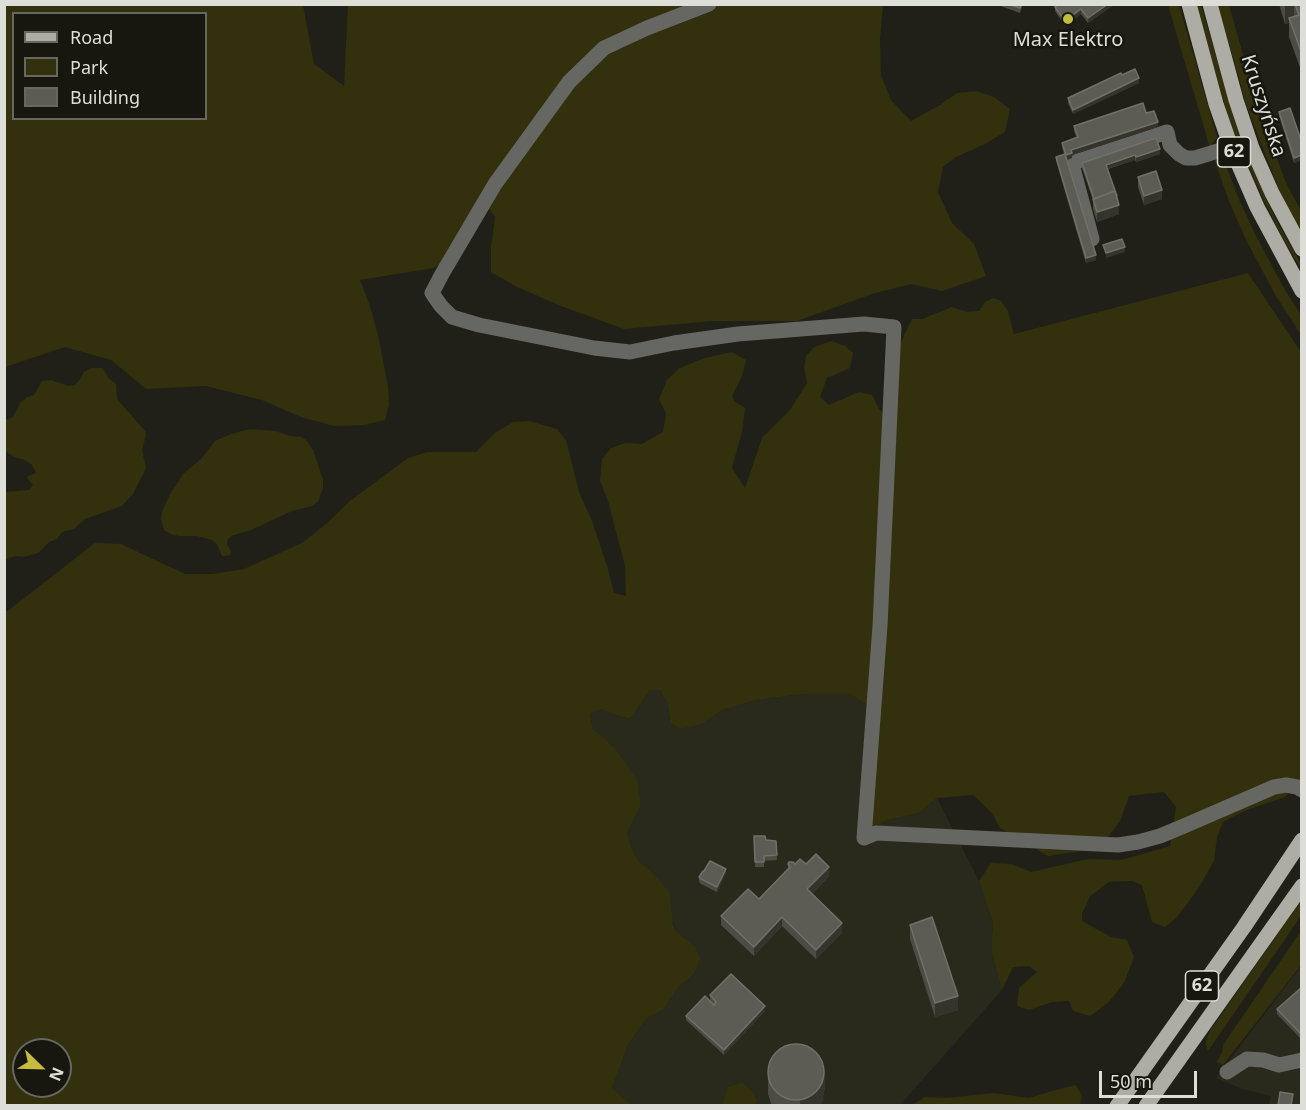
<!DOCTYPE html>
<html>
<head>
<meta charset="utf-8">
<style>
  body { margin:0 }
  #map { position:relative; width:1306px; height:1110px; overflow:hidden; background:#202019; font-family:"Noto Sans",sans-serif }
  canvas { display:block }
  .frame { position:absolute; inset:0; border:6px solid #deded9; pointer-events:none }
  .legend { position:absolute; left:12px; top:12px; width:195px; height:108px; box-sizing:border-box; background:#171710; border:2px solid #676760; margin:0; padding:8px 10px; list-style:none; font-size:18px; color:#deded9 }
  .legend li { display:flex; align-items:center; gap:12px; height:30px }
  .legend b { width:30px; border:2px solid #676760 }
  .north { position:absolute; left:12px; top:1038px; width:60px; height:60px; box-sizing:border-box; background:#171710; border:2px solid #676760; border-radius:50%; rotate:113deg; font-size:16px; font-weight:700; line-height:24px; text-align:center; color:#deded9 }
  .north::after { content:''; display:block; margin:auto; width:21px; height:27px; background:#c4bc3e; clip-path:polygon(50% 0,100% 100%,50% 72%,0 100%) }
  .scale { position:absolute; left:1099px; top:1071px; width:98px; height:27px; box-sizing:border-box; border:3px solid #deded9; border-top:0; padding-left:8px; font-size:18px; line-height:21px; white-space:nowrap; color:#deded9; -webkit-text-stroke:4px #171710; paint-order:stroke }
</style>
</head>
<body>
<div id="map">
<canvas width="1306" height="1110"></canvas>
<div class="frame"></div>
<ul class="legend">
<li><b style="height:8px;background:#adada5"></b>Road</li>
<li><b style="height:16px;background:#32300d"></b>Park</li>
<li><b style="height:16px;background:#5c5c54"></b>Building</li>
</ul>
<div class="north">N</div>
<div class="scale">50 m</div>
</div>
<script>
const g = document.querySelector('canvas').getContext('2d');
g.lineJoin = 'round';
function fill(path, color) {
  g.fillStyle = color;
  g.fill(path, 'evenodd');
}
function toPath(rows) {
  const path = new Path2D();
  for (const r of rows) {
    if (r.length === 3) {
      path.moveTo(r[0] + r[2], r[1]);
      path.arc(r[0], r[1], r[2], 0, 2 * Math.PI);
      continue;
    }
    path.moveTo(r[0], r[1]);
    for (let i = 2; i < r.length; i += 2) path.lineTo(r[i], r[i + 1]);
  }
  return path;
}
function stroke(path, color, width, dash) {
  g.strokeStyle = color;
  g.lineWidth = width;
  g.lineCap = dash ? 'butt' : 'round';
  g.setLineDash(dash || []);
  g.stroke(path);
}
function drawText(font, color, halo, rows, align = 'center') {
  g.font = font + ' "Noto Sans",sans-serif';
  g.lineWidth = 5;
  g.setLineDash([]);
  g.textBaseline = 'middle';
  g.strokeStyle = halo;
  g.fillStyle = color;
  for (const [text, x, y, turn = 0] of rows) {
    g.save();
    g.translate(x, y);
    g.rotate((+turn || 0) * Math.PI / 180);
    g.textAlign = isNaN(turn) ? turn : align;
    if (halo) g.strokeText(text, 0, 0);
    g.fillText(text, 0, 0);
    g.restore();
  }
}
fill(toPath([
  [650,690,660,690,668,705,670,722,702,724,722,710,756,700,803,694,850,694,871,707,868,747,859,806,867,822,876,827,887,820,919,813,937,798,979,881,987,905,993,924,991,950,1002,990,900,1105,755,1105,757,1102,724,1100,722,1105,632,1105,612,1088,629,1043,647,1018,663,1010,678,988,694,974,695,946,677,932,654,874,637,859,631,847,626,832,641,804,615,748,593,729,590,714,601,709,612,714,630,719],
  [1301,966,1301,1105,1269,1105,1271,1096,1242,1089,1216,1078]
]), '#29291c');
fill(toPath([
  [5,5,303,5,314,64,344,86,348,5,883,5,880,39,881,75,891,100,911,121,940,105,957,93,977,91,994,97,1010,109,1005,132,983,145,956,157,943,167,938,192,952,223,974,244,986,276,942,291,911,284,875,293,797,321,713,321,624,329,561,306,517,287,491,272,491,247,495,217,484,202,454,258,433,268,360,280,370,306,378,335,388,386,389,405,385,420,364,425,334,426,301,417,262,400,206,386,146,389,111,360,65,347,5,367],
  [14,14,206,14,206,118,14,118],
  [1168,5,1179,5,1217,137,1210,148],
  [1196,5,1201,5,1238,129,1254,171,1276,220,1301,264,1301,269,1286,244,1263,199,1236,138,1224,103],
  [1218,5,1229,5,1258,107,1286,183,1301,211,1301,233,1280,192,1247,107],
  [1213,156,1223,158,1238,197,1255,234,1285,290,1301,315,1301,335,1276,296,1246,240,1229,201],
  [1248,273,1301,352,1301,779,1285,797,1244,811,1223,822,1217,837,1214,861,1198,889,1177,917,1165,927,1152,922,1142,885,1132,881,1109,882,1090,896,1082,914,1082,921,1111,937,1127,940,1134,957,1124,983,1109,1002,1090,1016,1073,1011,1069,1001,1052,1002,1029,1010,1017,1006,1019,988,1037,972,1029,966,1013,967,1002,990,991,950,993,923,979,881,991,863,1011,864,1031,872,1088,859,1121,860,1170,846,1176,807,1164,792,1129,796,1120,821,1100,848,1048,856,1000,828,992,813,973,795,937,798,919,813,887,820,876,827,867,822,858,806,868,747,871,707,850,694,803,694,756,700,722,710,702,724,680,729,670,722,668,705,660,690,650,690,630,719,612,714,601,709,590,714,593,729,615,748,637,780,641,805,627,832,631,847,637,859,654,874,670,893,673,925,677,932,695,946,700,959,694,974,678,988,663,1010,647,1018,629,1043,612,1088,632,1105,5,1105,4,612,9,610,95,543,121,544,185,574,212,574,244,569,302,543,327,523,350,501,408,458,427,452,476,452,496,432,513,422,529,421,557,429,566,440,579,492,592,521,607,566,614,593,626,596,625,566,608,501,600,481,602,459,611,448,625,443,642,444,663,432,666,414,659,399,667,380,680,368,705,358,732,352,746,360,742,376,732,396,735,402,745,408,742,432,732,468,745,488,762,438,790,410,807,383,804,367,806,356,814,347,831,341,845,346,853,353,850,368,827,378,820,397,829,405,859,392,872,395,879,409,890,421,899,346,912,319,922,319,952,307,967,312,979,311,985,302,993,298,1001,301,1008,311,1014,334],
  [24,1050,60,1050,60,1086,24,1086],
  [92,368,103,368,108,378,116,384,117,399,145,431,146,435,142,450,146,468,133,494,122,506,85,519,74,529,62,532,57,539,49,542,38,553,24,557,15,556,5,560,5,492,29,490,33,485,27,478,28,476,36,473,32,465,25,460,14,457,5,451,5,420,13,417,20,403,27,397,34,395,42,381,51,380,68,386,75,385,79,381,84,372],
  [250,429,275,431,290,436,301,437,306,440,313,450,323,480,323,488,318,502,312,506,292,511,251,530,231,536,228,539,227,543,231,552,230,555,226,556,222,556,217,544,212,540,197,536,179,536,171,534,164,530,161,519,162,512,169,496,183,474,201,459,215,441,231,434],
  [1301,900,1301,916,1208,1051,1206,1045,1207,1038,1210,1031],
  [1301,931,1301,965,1223,1065,1217,1062,1222,1052,1223,1045],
  [742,1082,754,1094,757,1102,755,1105,722,1105,728,1087],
  [1076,1085,1082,1096,1080,1105,912,1105,925,1097,946,1098,994,1093,1029,1098,1052,1091]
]), '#32300d');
stroke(toPath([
  [709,4,647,28,604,48,569,82,495,184,442,274,432,293,441,306,452,317,479,325,594,348,630,352,674,343,738,334,864,324,894,327,880,626,864,838,876,833,1118,845,1138,842,1160,836,1184,826,1274,787,1286,785,1297,787,1302,790],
  [1092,239,1073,168,1075,163,1078,161,1167,132,1170,145,1179,154,1186,158,1195,158,1231,147],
  [1227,1072,1247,1059,1263,1060,1279,1065,1302,1060]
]), '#666662', 15);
stroke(toPath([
  [1189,4,1216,104,1231,147,1257,207,1302,291],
  [1210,4,1236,100,1252,148,1272,193,1302,249],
  [1117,1106,1244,927,1302,840],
  [1146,1106,1302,886]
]), '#adada5', 15);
fill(toPath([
  [995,4,1023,4,1020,13],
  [1115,4,1088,23,1081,14,1065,26,1055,11,1055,7],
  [1279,4,1302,4,1302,73,1289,37,1289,23,1285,24],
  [1122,75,1139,83,1073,114,1068,103,1068,98],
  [1279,112,1302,143,1302,160,1294,163,1279,116],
  [1146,113,1158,127,1072,155,1072,158,1067,160,1096,260,1086,263,1056,161,1056,157,1064,154,1062,147,1062,143,1077,138,1074,131,1074,126],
  [1156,138,1160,154,1136,162,1135,160,1108,169,1119,214,1097,222,1093,209,1093,200,1082,168,1082,163],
  [1138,177,1162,199,1144,205,1138,187],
  [754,836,766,840,776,841,777,860,764,861,764,867,755,867],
  [788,864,806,864,829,876,812,894,842,933,816,959,782,926,754,956,721,925,721,916,759,899,788,869],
  [726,873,717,892,701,884,699,882,699,877],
  [910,925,958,1010,935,1017,910,939],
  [1302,987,1302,1040,1277,1014,1277,1009],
  [710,995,765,1011,724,1055,686,1020,686,1016,710,1000],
  [768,1076,825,1087,822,1102,820,1106,772,1106,768,1094]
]), '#4c4c44');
fill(toPath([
  [1108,4,1115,4,1088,23,1088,18],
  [1287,4,1294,4,1294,21,1289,18,1289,23,1285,24,1285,5],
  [1081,9,1081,14,1065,26,1065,21],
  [1139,78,1139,83,1073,114,1073,110],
  [1158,122,1158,127,1072,155,1072,158,1066,160,1066,155,1071,150],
  [1160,149,1160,154,1136,162,1136,157],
  [1135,155,1135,160,1106,169,1106,165],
  [1302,155,1302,160,1294,163,1294,158],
  [1162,190,1162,199,1144,205,1144,196],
  [1119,205,1119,214,1097,222,1097,212],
  [1125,247,1125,252,1106,258,1106,253],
  [1096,255,1096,260,1086,263,1086,258],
  [829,867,829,876,807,899,807,889],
  [726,869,726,873,717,892,717,887],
  [782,917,782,926,754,956,754,947],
  [842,923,842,933,816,959,816,950],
  [958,996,958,1010,935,1017,935,1003],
  [765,1006,765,1011,724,1055,724,1050],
  [825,1068,825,1087,822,1102,820,1106,800,1106,800,1100]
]), '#34342c');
const building = toPath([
  [1009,4,1021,4,1020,8,1009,4],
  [1058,4,1108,4,1088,18,1081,9,1065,21,1055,7,1058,4],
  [1295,4,1302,4,1302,54,1289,18,1299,15,1295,4],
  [1135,69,1139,78,1073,110,1068,98,1121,73,1122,75,1135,69],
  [1143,103,1146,113,1154,111,1158,122,1071,150,1072,153,1066,155,1062,143,1078,137,1074,126,1143,103],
  [1290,108,1302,143,1302,155,1294,158,1279,112,1290,108],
  [1156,138,1160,149,1136,157,1135,155,1106,165,1117,196,1115,191,1094,199,1082,163,1156,138],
  [1065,154,1096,255,1086,258,1056,157,1065,154],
  [1156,171,1162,190,1144,196,1138,177,1156,171],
  [1115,191,1119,205,1097,212,1093,199,1115,191],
  [1122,239,1125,247,1106,253,1103,245,1122,239],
  [754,836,765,836,766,840,776,841,777,855,764,856,764,862,755,862,754,836],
  [816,854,829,867,807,889,842,923,816,950,782,917,754,947,721,916,748,889,759,899,790,867,788,864,789,862,793,862,795,864,800,859,806,864,816,854],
  [710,861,726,869,717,887,701,879,699,877,703,871,704,871,710,861],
  [932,917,958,996,935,1003,910,925,932,917],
  [731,974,765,1006,724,1050,686,1016,705,996,714,1005,716,1002,710,995,731,974],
  [1302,987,1302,1035,1277,1009,1302,987],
  [796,1072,28],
  [1280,1092,1293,1094,1291,1106,1278,1106,1280,1092]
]);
fill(building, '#5c5c54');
stroke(building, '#707069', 1.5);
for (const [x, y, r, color] of [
  [1068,19,6,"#c4bc3e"]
]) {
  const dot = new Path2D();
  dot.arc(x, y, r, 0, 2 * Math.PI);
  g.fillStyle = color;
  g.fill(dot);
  stroke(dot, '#171710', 2);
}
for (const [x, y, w] of [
  [1234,152,33],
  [1202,986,33]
]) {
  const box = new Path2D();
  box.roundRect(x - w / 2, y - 15, w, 30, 4.5);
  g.fillStyle = '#171710';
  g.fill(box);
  stroke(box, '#deded9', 1.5);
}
drawText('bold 18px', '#deded9', null, [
  ["62",1234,152],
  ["62",1202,986]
]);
drawText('20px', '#deded9', '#171710', [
  ["Max Elektro",1068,40]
]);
drawText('20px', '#deded9', '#171710', [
  ["Kruszyńska",1263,106,72]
]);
</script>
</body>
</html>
